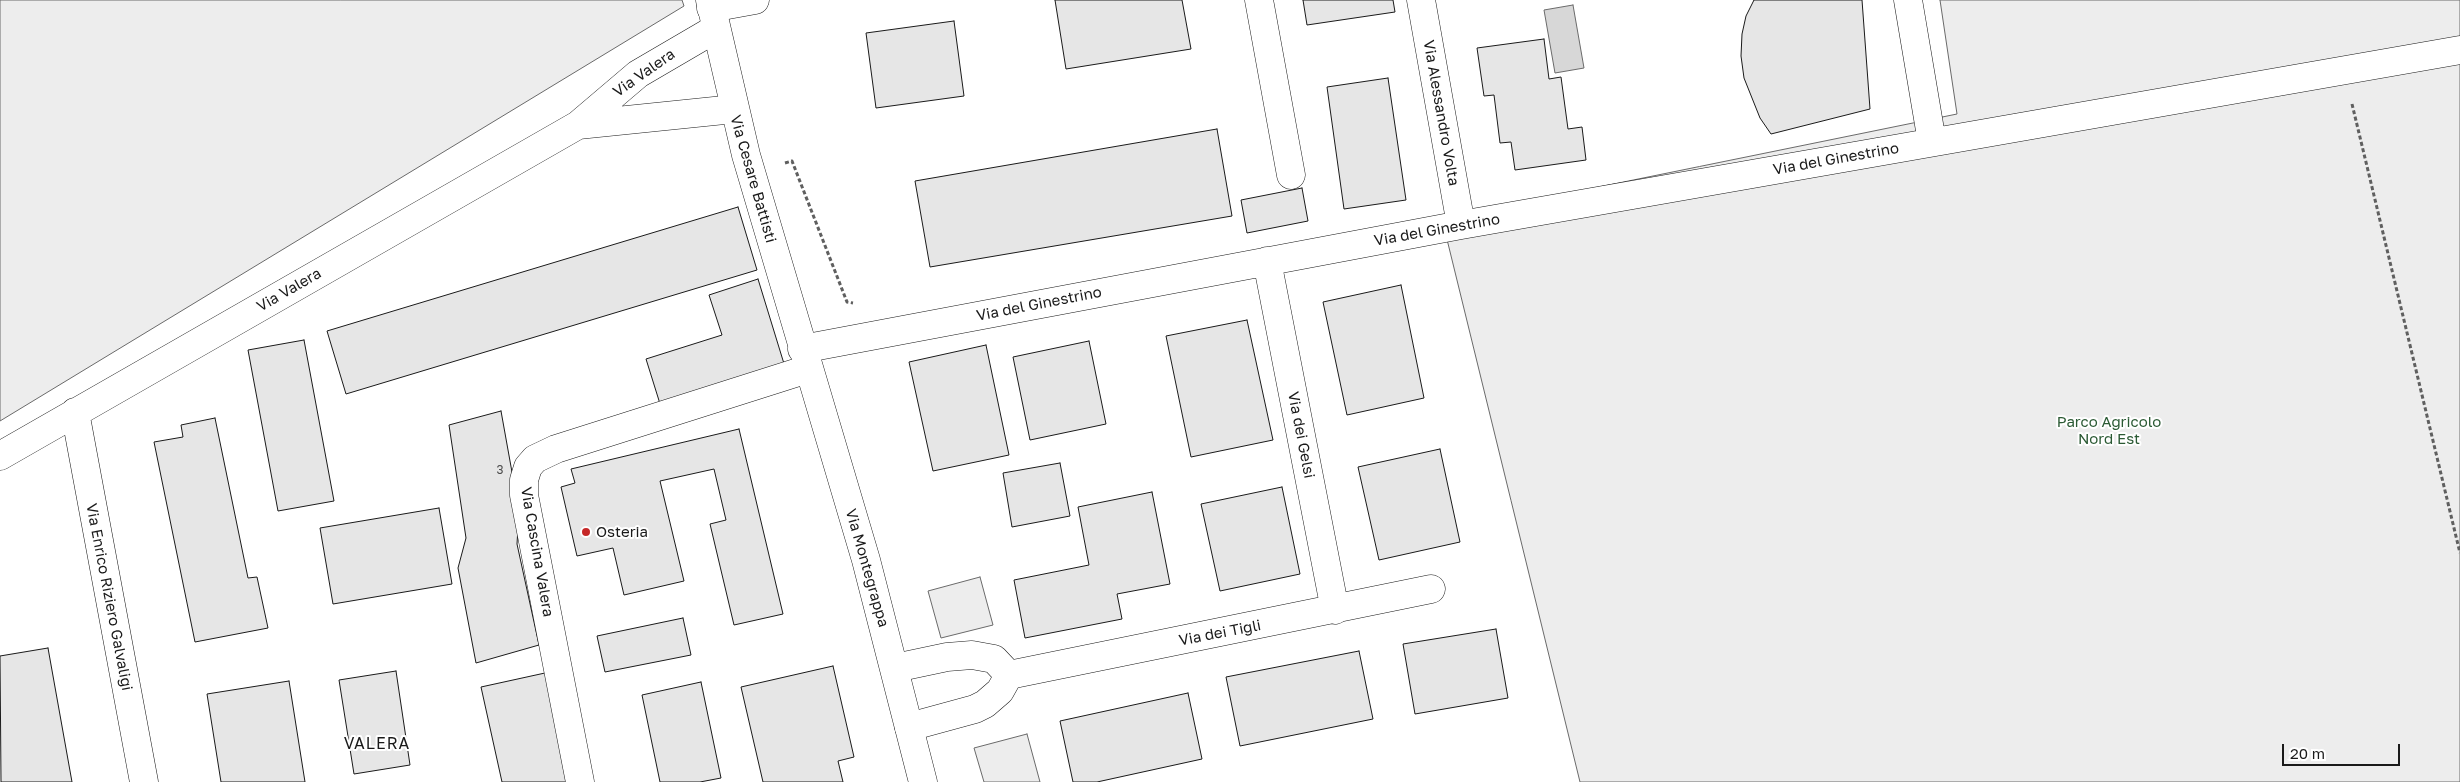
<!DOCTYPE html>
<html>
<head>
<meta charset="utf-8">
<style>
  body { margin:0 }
  #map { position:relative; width:2460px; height:782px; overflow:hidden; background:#fff; font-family:"Golos Text",sans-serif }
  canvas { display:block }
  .scale { position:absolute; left:2282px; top:744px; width:118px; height:22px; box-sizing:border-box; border:2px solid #1a1a1a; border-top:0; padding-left:6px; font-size:15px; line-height:18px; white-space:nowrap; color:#1a1a1a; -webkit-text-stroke:4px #fff; paint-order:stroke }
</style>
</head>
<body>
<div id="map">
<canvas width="2460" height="782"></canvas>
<div class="scale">20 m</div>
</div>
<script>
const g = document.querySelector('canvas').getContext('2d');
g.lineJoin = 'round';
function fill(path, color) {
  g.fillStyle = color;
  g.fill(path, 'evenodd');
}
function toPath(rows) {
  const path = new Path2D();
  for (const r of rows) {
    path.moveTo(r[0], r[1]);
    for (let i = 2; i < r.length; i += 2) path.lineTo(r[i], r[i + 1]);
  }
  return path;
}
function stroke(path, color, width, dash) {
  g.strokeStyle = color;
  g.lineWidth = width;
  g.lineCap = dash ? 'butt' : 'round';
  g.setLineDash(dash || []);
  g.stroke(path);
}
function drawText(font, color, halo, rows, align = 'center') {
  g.font = font + ' "Golos Text",sans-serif';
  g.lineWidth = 4;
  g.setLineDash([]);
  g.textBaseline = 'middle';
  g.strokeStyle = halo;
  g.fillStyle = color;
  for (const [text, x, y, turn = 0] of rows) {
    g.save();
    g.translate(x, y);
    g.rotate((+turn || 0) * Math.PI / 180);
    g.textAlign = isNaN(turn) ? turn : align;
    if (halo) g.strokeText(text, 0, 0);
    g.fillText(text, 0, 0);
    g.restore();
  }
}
const built = toPath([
  [0,0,682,0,684,6,0,421,0,0],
  [1940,0,2460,0,2460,782,1580,782,1442,219,1957,114,1940,0],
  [980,577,993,625,941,638,928,591,980,577],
  [1027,734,1040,782,984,782,974,748,1027,734]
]);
fill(built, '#ededed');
stroke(built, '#6a6a6a', 1);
const water = toPath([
  [1573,5,1584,68,1555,73,1544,10,1573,5]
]);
fill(water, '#d7d7d7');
stroke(water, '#6a6a6a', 1);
const building = toPath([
  [1055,0,1182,0,1191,49,1066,69,1055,0],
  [1303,0,1393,0,1395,12,1307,25,1303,0],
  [1754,0,1862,0,1870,109,1771,134,1760,118,1744,78,1741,56,1742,34,1746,16,1754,0],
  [954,21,964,96,876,108,866,33,954,21],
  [1544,39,1549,79,1561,77,1568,129,1582,127,1586,160,1515,170,1511,142,1500,143,1494,95,1484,96,1477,48,1544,39],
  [1388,78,1406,200,1344,209,1327,87,1388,78],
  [1217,129,1232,216,930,267,915,181,1217,129],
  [1302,188,1308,221,1247,233,1241,200,1302,188],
  [738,207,757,270,346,394,327,331,738,207],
  [758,279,785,367,661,407,646,359,722,335,709,295,758,279],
  [1401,285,1424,398,1347,415,1323,302,1401,285],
  [1247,320,1273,440,1191,457,1166,336,1247,320],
  [304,340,334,501,278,511,248,350,304,340],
  [1089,341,1106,424,1030,440,1013,357,1089,341],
  [986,345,1009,455,933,471,909,362,986,345],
  [501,411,519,511,517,544,539,645,476,663,458,568,466,538,449,425,501,411],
  [215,418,248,578,257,577,268,628,195,642,154,442,183,437,181,425,215,418],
  [739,429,783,614,734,625,710,524,726,520,714,469,660,481,684,581,624,595,613,548,577,556,561,487,575,483,571,469,739,429],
  [1440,449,1460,542,1379,560,1358,467,1440,449],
  [1060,463,1070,516,1012,527,1003,473,1060,463],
  [1282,487,1300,574,1220,591,1201,504,1282,487],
  [1152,492,1170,584,1117,594,1122,619,1025,638,1014,580,1089,565,1078,507,1152,492],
  [439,508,452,584,333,604,320,528,439,508],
  [683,618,691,655,605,672,597,636,683,618],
  [1496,629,1508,698,1415,714,1403,644,1496,629],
  [48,648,72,782,1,782,0,656,48,648],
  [1359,651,1373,719,1240,746,1226,677,1359,651],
  [833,666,854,757,838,761,843,782,763,782,741,687,833,666],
  [396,671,410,765,354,774,339,680,396,671],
  [545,673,569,782,502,782,481,687,545,673],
  [289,681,305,782,221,782,207,694,289,681],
  [701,682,721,778,700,782,660,782,642,695,701,682],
  [1188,693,1202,759,1097,782,1073,782,1060,721,1188,693]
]);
fill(building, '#e6e6e6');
stroke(building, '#1a1a1a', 1);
const minor = toPath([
  [1259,0,1291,175],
  [1421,0,1461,225],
  [1908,0,1932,142],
  [711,8,755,0],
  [578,125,734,109],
  [1267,261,1335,610],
  [802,349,1461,225,2460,50],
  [75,412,144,782],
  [0,456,578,125,638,74,715,29],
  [895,668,947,657,972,655,994,659,1009,675,1000,691,985,704,975,709,909,727],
  [1009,675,1431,589],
  [580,782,524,495,524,480,528,467,535,459,556,449,808,369]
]);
const tertiary = toPath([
  [710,0,746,155,866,560,923,782]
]);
stroke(minor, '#1a1a1a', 29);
stroke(tertiary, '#1a1a1a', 29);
stroke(toPath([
  [2352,104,2460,553],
  [785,163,792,161,847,302,853,303]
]), '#5f5f5f', 3, [4, 2.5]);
stroke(minor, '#fff', 28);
stroke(tertiary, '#fff', 28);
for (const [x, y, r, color] of [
  [586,532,5,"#c62828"]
]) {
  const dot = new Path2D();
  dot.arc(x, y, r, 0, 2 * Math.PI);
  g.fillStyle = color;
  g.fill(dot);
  stroke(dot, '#fff', 2);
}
drawText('12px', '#4d4d4d', null, [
  ["3",500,470]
]);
drawText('15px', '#1a1a1a', '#fff', [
  ["Via Valera",644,73,-35],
  ["Via Alessandro Volta",1441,113,80],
  ["Via del Ginestrino",1836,159,-10],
  ["Via Cesare Battisti",753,179,74],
  ["Via del Ginestrino",1437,230,-10],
  ["Via Valera",289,290,-30],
  ["Via del Ginestrino",1039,304,-11],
  ["Via dei Gelsi",1301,435,79],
  ["Via Cascina Valera",537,552,80],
  ["Via Montegrappa",867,568,74],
  ["Via Enrico Riziero Galvaligi",109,597,79],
  ["Via dei Tigli",1220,633,-11]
]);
drawText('15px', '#2b5a34', '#fff', [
  ["Parco Agricolo",2109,422],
  ["Nord Est",2109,439]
]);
drawText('15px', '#1a1a1a', '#fff', [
  ["Osteria",596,532]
], 'left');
g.letterSpacing = '1px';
drawText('16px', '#1a1a1a', '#fff', [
  ["VALERA",377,744]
]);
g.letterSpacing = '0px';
</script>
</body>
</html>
